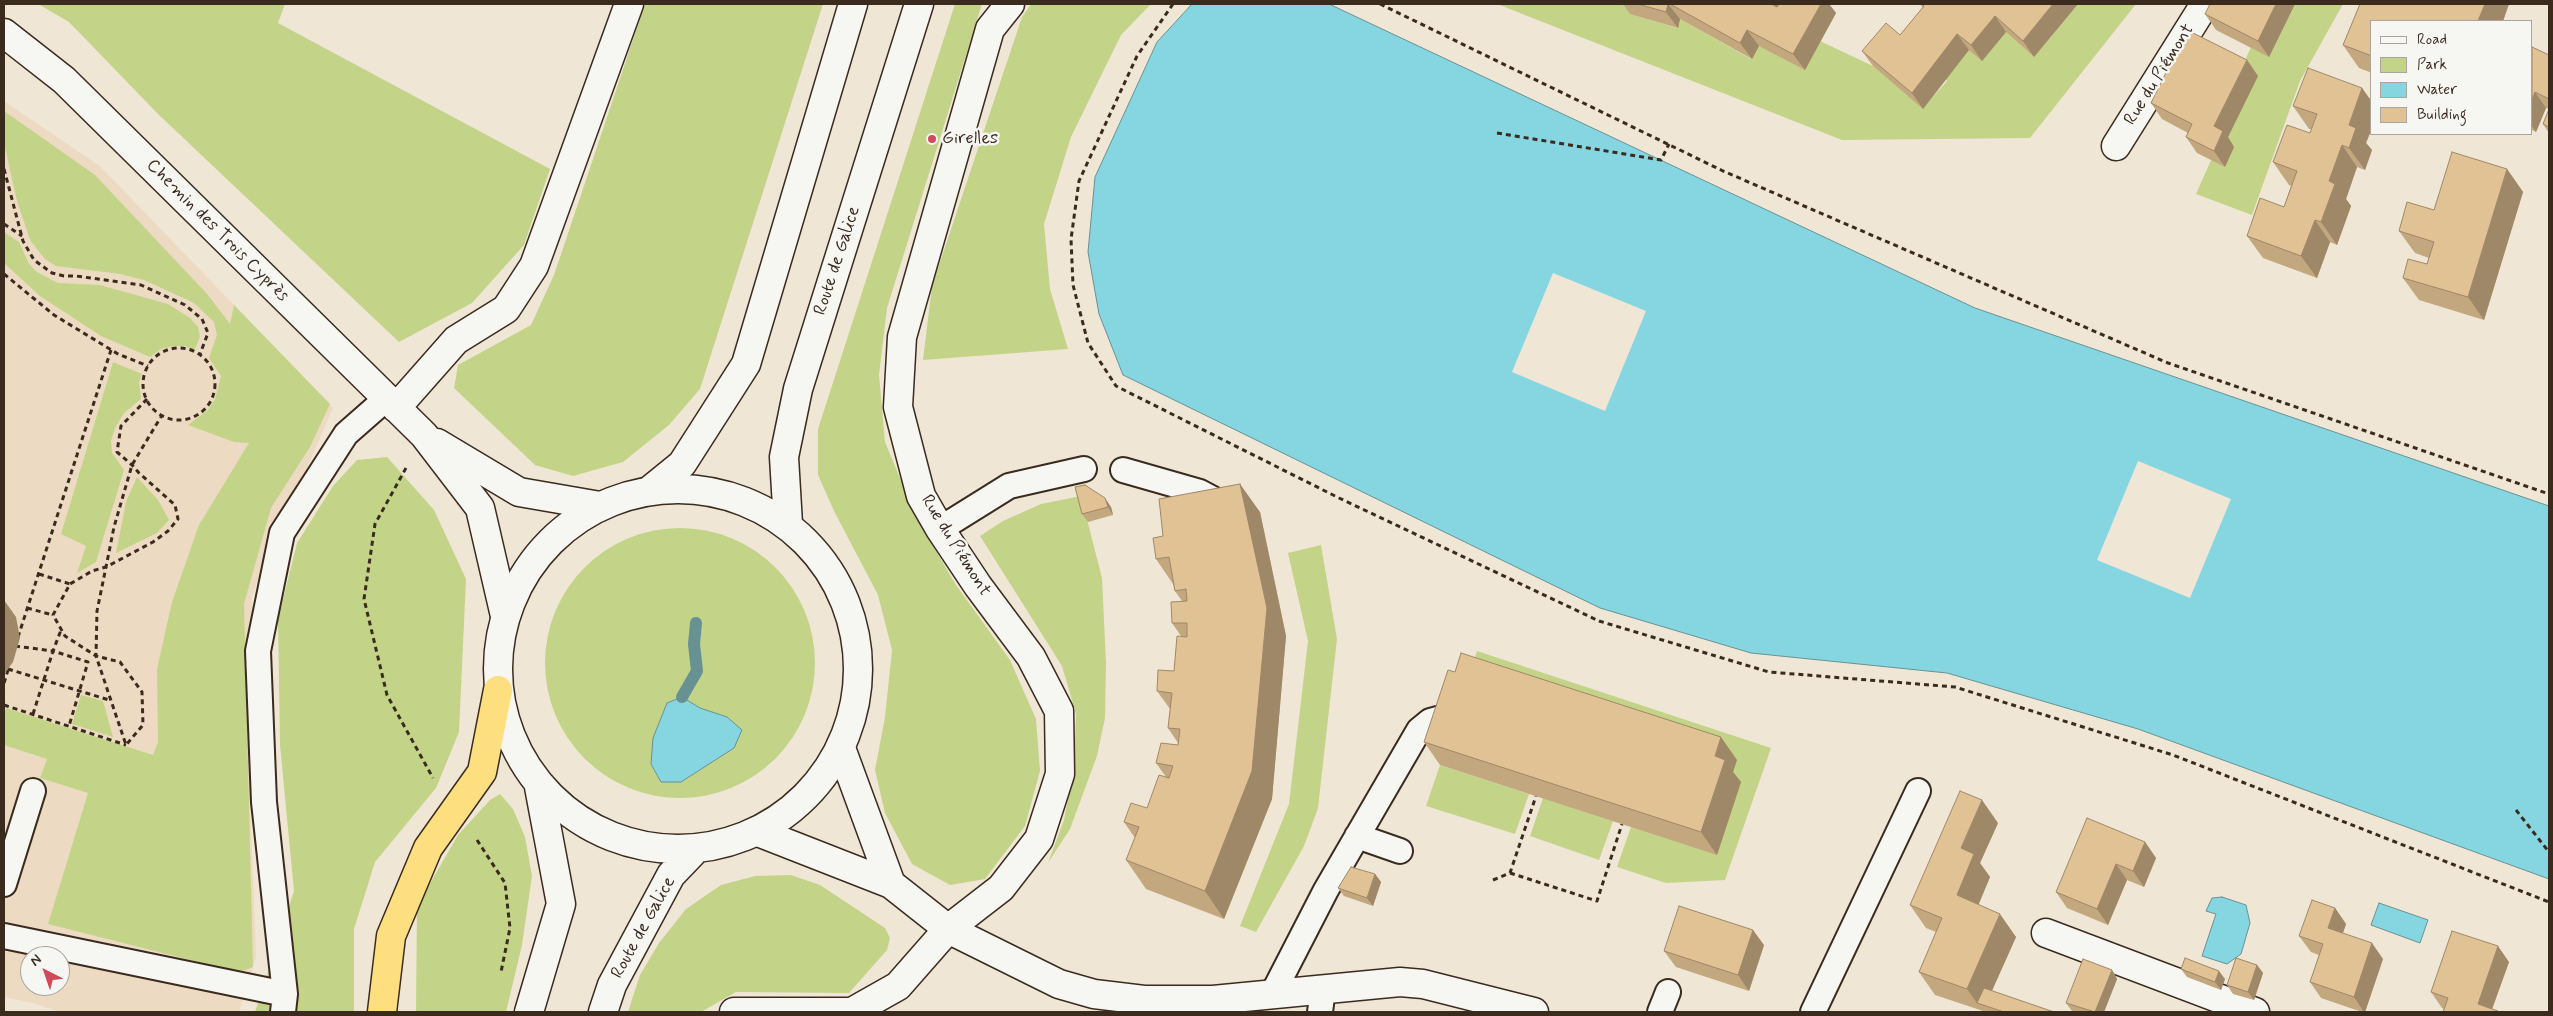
<!DOCTYPE html>
<html>
<head>
<meta charset="utf-8">
<style>
  body { margin:0 }
  #map { position:relative; width:2553px; height:1016px; overflow:hidden; background:#f0e6d6; font-family:Mynerve,sans-serif }
  canvas { display:block }
  .frame { position:absolute; inset:0; border:5px solid #3b2a1e; pointer-events:none }
  .legend { position:absolute; left:2370px; top:20px; width:162px; height:115px; box-sizing:border-box; background:#f6f6f2; border:1px solid #aba49d; margin:0; padding:6px 9px; list-style:none; font-size:15px; color:#3b2a1e }
  .legend li { display:flex; align-items:center; gap:10px; height:25px }
  .legend b { width:25px; border:1px solid #aba49d }
  .north { position:absolute; left:20px; top:946px; width:50px; height:50px; box-sizing:border-box; background:#f6f6f2; border:1px solid #aba49d; border-radius:50%; rotate:319deg; font-size:14px; font-weight:700; line-height:20px; text-align:center; color:#3b2a1e }
  .north::after { content:''; display:block; margin:auto; width:18px; height:22px; background:#d1495b; clip-path:polygon(50% 0,100% 100%,50% 72%,0 100%) }
</style>
</head>
<body>
<div id="map">
<canvas width="2553" height="1016"></canvas>
<div class="frame"></div>
<ul class="legend">
<li><b style="height:6px;background:#f6f6f2"></b>Road</li>
<li><b style="height:14px;background:#c3d489"></b>Park</li>
<li><b style="height:14px;background:#86d6e1"></b>Water</li>
<li><b style="height:14px;background:#e1c294"></b>Building</li>
</ul>
<div class="north">N</div>
</div>
<script>
const g = document.querySelector('canvas').getContext('2d');
g.lineJoin = 'round';
function fill(path, color) {
  g.fillStyle = color;
  g.fill(path, 'evenodd');
}
function toPath(rows) {
  const path = new Path2D();
  for (const r of rows) {
    if (r.length === 3) {
      path.moveTo(r[0] + r[2], r[1]);
      path.arc(r[0], r[1], r[2], 0, 2 * Math.PI);
      continue;
    }
    path.moveTo(r[0], r[1]);
    for (let i = 2; i < r.length; i += 2) path.lineTo(r[i], r[i + 1]);
  }
  return path;
}
function stroke(path, color, width, dash) {
  g.strokeStyle = color;
  g.lineWidth = width;
  g.lineCap = dash ? 'butt' : 'round';
  g.setLineDash(dash || []);
  g.stroke(path);
}
function drawText(font, color, halo, rows, align = 'center') {
  g.font = font + ' Mynerve,sans-serif';
  g.lineWidth = 5;
  g.setLineDash([]);
  g.textBaseline = 'middle';
  g.strokeStyle = halo;
  g.fillStyle = color;
  for (const [text, x, y, turn = 0] of rows) {
    g.save();
    g.translate(x, y);
    g.rotate((+turn || 0) * Math.PI / 180);
    g.textAlign = isNaN(turn) ? turn : align;
    if (halo) g.strokeText(text, 0, 0);
    g.fillText(text, 0, 0);
    g.restore();
  }
}
fill(toPath([
  [4,101,101,167,333,408,252,595,250,798,256,957,239,1012,60,1012,33,1003,4,997],
  [30,956,60,956,60,986,30,986]
]), '#ecdbc2');
fill(toPath([
  [38,4,285,4,278,23,550,169,524,245,472,303,399,342,158,114,69,22],
  [645,4,823,4,700,389,669,425,623,462,573,476,535,465,454,388,458,365,531,325,554,275],
  [955,4,982,4,887,308,879,375,885,442,917,519,956,585,1010,660,1036,719,1040,771,1025,826,985,879,950,885,912,864,885,813,875,770,885,717,892,650,878,595,834,511,818,475,818,429],
  [1031,4,1151,4,1121,35,1071,137,1044,224,1050,289,1068,349,923,360,932,286,1022,17],
  [1497,4,1633,4,1631,14,1677,28,1680,19,1751,59,1759,46,1820,41,1873,66,1923,108,1947,81,1945,79,1969,50,2006,32,2034,57,2078,4,2136,4,2030,138,1842,140],
  [2295,4,2343,4,2300,81,2252,215,2196,194,2211,160,2225,142,2242,67,2251,47,2269,56],
  [4,111,95,175,208,295,230,324,234,305,330,404,310,447,271,508,244,604,253,967,242,971,234,971,48,924,88,793,40,778,47,759,4,745,4,715,6,708,153,755,158,742,157,669,172,602,199,525,249,443,234,442,188,425,208,410,215,399,221,376,209,358,217,335,214,322,194,303,144,280,120,274,56,266,45,259,30,240,17,201,4,143],
  [4,232,19,242,29,264,37,272,58,283,100,285,168,304,190,318,198,327,200,337,194,351,185,346,173,346,161,349,150,357,101,336,40,296,4,263],
  [113,362,142,374,139,382,141,399,124,413,115,428,111,441,112,453,124,470,96,562,77,573,86,546,61,534],
  [387,457,434,510,466,579,459,732,436,788,375,862,354,929,354,1012,255,1012,294,891,280,745,278,620,297,543,333,486,357,460],
  [137,477,158,500,169,520,157,533,116,553,126,502],
  [1081,496,1102,578,1106,663,1105,718,1097,756,1070,829,1048,863,1064,820,1074,766,1076,714,1062,666,980,536,1003,521,1041,504],
  [680,663,135],
  [1321,545,1337,639,1318,808,1304,846,1256,932,1240,926,1289,804,1308,641,1288,553],
  [1477,651,1771,748,1725,880,1666,883,1617,867,1631,827,1717,854,1740,782,1464,692],
  [81,695,103,701,113,737,72,724],
  [1440,765,1529,794,1515,834,1426,806],
  [500,794,513,809,525,837,532,876,522,945,506,1012,416,1012,417,906,458,835,490,800],
  [1543,798,1613,821,1599,860,1530,836],
  [791,875,820,885,885,928,890,938,887,950,849,993,736,992,701,1012,628,1012,640,975,659,943,686,909,721,885,755,876]
]), '#c3d489');
const water = toPath([
  [1192,4,1329,4,1975,308,2549,506,2549,879,2138,729,1947,673,1751,653,1600,608,1123,375,1099,314,1088,252,1095,177,1157,42,1192,4],
  [682,697,700,708,727,717,742,730,734,748,681,782,661,782,651,764,653,738,667,703,682,697],
  [2222,897,2246,905,2250,923,2241,954,2227,964,2202,956,2216,914,2206,911,2212,898,2222,897],
  [2379,903,2428,920,2420,943,2371,925,2379,903]
]);
fill(water, '#86d6e1');
stroke(water, '#689193', 1);
fill(toPath([
  [1553,273,1646,311,1605,411,1512,372],
  [2138,461,2231,499,2190,598,2097,560]
]), '#f0e6d6');
stroke(toPath([
  [682,697,697,671,694,644,696,623]
]), '#689193', 12);
const lane = toPath([
  [1123,470,1200,492,1215,500,1221,512],
  [940,529,1009,486,1084,469],
  [1357,836,1400,851],
  [4,884,33,791],
  [4,936,285,994],
  [1273,993,1326,890,1419,730,1430,721,1441,718,1455,721],
  [283,1012,285,994,264,802,258,651,282,533,346,434,387,398],
  [1320,1012,1323,989],
  [1660,1012,1668,992],
  [1813,1012,1918,791]
]);
const street = toPath([
  [4,33,64,80,424,435,480,508,505,616],
  [2116,146,2205,4],
  [396,408,456,340,506,309,534,266,629,4],
  [437,443,519,492,600,506],
  [841,748,891,884],
  [758,832,891,884,948,929,1059,984,1094,994,1144,1000,1213,1000,1400,982,1423,984,1534,1012],
  [2046,933,2255,1012],
  [734,1012,852,1012,898,986,948,929,1001,888,1039,839,1060,774,1059,711,1031,657,978,586,940,529,921,496,898,407,902,337,990,29,1010,4]
]);
const secondary = toPath([
  [678,669,180],
  [650,490,682,464,746,364,853,4],
  [788,524,784,457,798,389,919,4],
  [529,1012,561,904,539,787],
  [603,1012,612,985,671,875,695,850]
]);
const highway = toPath([
  [382,1012,391,936,428,848,482,772,498,690]
]);
stroke(lane, '#3b2a1e', 28);
stroke(street, '#3b2a1e', 31);
stroke(secondary, '#3b2a1e', 31);
stroke(highway, '#3b2a1e', 31);
stroke(toPath([
  [1173,4,1137,56,1079,181,1071,239,1073,285,1088,343,1116,386,1339,498,1599,621,1769,672,1955,687,2173,755,2549,902],
  [1380,4,1723,171,2168,363,2549,494],
  [1497,133,1661,160,1669,144],
  [4,169,23,241,34,260,52,273,64,276,76,276,141,285,185,305,202,319,208,333,200,354],
  [4,224,22,236],
  [4,274,54,315,118,354,148,366],
  [179,384,36],
  [147,399,121,426,117,452,132,465,139,473,175,505,178,519,168,531,153,542,106,567,92,571,70,584,53,615,65,636,96,656,120,662,142,692,143,725,126,745,96,656,97,611,106,567,114,527,132,465,162,415],
  [406,468,375,524,364,599,387,695,433,778],
  [39,574,70,584],
  [27,608,53,615],
  [18,637,111,350],
  [15,646,53,651,61,630],
  [8,669,109,700],
  [4,683,9,667],
  [4,705,126,745],
  [33,714,53,651,88,662,69,726],
  [2516,810,2549,852],
  [477,840,505,883,510,928,501,972],
  [1510,873,1597,901,1622,824],
  [1493,880,1510,873,1536,796]
]), '#3b2a1e', 3, [5, 4]);
stroke(lane, '#f6f6f2', 24);
stroke(street, '#f6f6f2', 28);
stroke(secondary, '#f6f6f2', 28);
stroke(highway, '#fddf80', 28);
fill(toPath([
  [1623,4,1829,4,1836,13,1805,70,1759,46,1752,59,1680,19,1678,28,1630,14],
  [1920,4,2078,4,2034,57,2006,32,1982,61,1969,50,1923,109,1873,66,1862,51,1900,35,1923,8],
  [2295,4,2269,57,2216,30,2205,14],
  [2360,4,2509,4,2503,21,2372,21,2372,73,2359,68,2343,45],
  [2532,47,2549,55,2549,133,2543,124,2549,109,2546,108,2536,132,2532,130],
  [2247,60,2258,76,2228,137,2234,147,2225,167,2197,153,2186,137,2188,133,2162,119,2151,103],
  [2362,88,2372,102,2372,128,2366,143,2372,150,2365,170,2357,167,2346,199,2351,206,2337,245,2330,242,2317,278,2263,258,2247,236,2284,207,2291,186,2289,185,2273,162,2310,133,2312,129,2309,129,2293,106],
  [2507,169,2523,192,2484,320,2419,300,2403,278,2427,264,2429,258,2415,253,2399,231],
  [1075,487,1111,507,1113,515,1088,522,1082,514],
  [1260,512,1286,636,1272,799,1224,919,1146,889,1126,860,1135,838,1124,822,1147,808,1166,777,1156,763,1178,745,1178,743,1168,728,1170,709,1157,691,1174,671,1181,636,1172,623,1182,601,1175,591,1173,584,1156,559,1163,536],
  [1424,742,1737,760,1733,772,1741,782,1717,855,1440,765],
  [1998,823,1980,863,1990,877,1978,905,2016,937,1992,991,2054,1012,1986,1012,1935,995,1919,972,1936,932,1926,928,1910,905],
  [2145,842,2156,858,2144,887,2127,880,2108,925,2067,908,2056,892],
  [1375,874,1381,882,1373,906,1344,896,1338,888],
  [2335,908,2346,924,2343,933,2383,959,2365,1012,2362,1012,2321,998,2310,982,2319,955,2311,952,2299,936],
  [1764,945,1749,991,1676,967,1664,951],
  [2509,962,2492,1009,2498,1011,2499,1012,2443,1012,2444,1009,2442,1008,2431,992],
  [2257,965,2263,973,2254,1000,2233,994,2227,985],
  [2181,969,2225,979,2221,990,2187,977],
  [2112,970,2117,979,2104,1012,2075,1012,2072,1011,2066,1003]
]), '#c2a77f');
fill(toPath([
  [1668,4,1680,19,1678,28,1666,12],
  [1766,4,1780,4,1774,16],
  [1821,4,1829,4,1836,13,1805,70,1793,54],
  [2053,4,2078,4,2034,57,2023,41],
  [2276,4,2295,4,2269,57,2258,41],
  [2485,4,2509,4,2503,21,2478,21],
  [1995,16,2006,32,1982,61,1971,45],
  [1747,30,1759,46,1752,59,1740,43],
  [1957,34,1969,50,1923,109,1912,93],
  [2247,60,2258,76,2228,137,2234,147,2225,167,2214,151,2214,126],
  [2362,88,2372,102,2372,128,2366,143,2372,150,2365,170,2349,148,2349,125],
  [2535,92,2546,108,2536,132,2532,126,2532,100],
  [2342,145,2357,167,2346,199,2351,206,2337,245,2321,222,2329,181],
  [2507,169,2523,192,2484,320,2468,297],
  [2315,220,2330,242,2317,278,2301,256],
  [1240,484,1260,512,1286,636,1272,799,1224,919,1205,891],
  [1105,498,1111,507,1113,515,1108,507],
  [4,600,16,617,20,638,13,662,5,673,4,671],
  [1721,737,1737,760,1733,772,1741,782,1717,855,1701,832,1715,756],
  [1982,800,1998,823,1980,863,1990,877,1973,918,1957,895,1961,848],
  [2145,842,2156,858,2144,887,2133,871],
  [2116,864,2127,880,2108,925,2097,909],
  [1375,874,1381,882,1373,906,1367,898],
  [2335,908,2346,924,2339,944,2328,928],
  [2000,914,2016,937,1985,1006,1977,1003,1967,989],
  [1753,930,1764,945,1749,991,1738,975],
  [2372,943,2383,959,2365,1012,2364,1012,2354,997],
  [2498,946,2509,962,2491,1012,2478,1004],
  [2257,965,2263,973,2254,1000,2248,992],
  [2112,970,2117,979,2104,1012,2095,1012],
  [2219,971,2225,979,2221,990,2215,982]
]), '#9e8868');
const building = toPath([
  [1638,4,1668,4,1666,12,1638,4],
  [1670,4,1771,4,1777,7,1779,4,1821,4,1793,54,1747,30,1740,43,1670,4],
  [1921,4,2053,4,2023,41,1995,16,1971,45,1957,34,1912,93,1862,51,1886,23,1900,35,1924,6,1921,4],
  [2210,4,2276,4,2258,41,2205,14,2210,4],
  [2360,4,2485,4,2478,21,2372,21,2372,56,2343,45,2360,4],
  [2187,30,2247,60,2214,126,2223,131,2214,151,2186,137,2192,124,2151,103,2187,30],
  [2532,47,2549,55,2549,99,2535,92,2532,100,2532,47],
  [2308,68,2362,88,2349,125,2356,128,2349,148,2342,145,2329,181,2335,184,2321,222,2315,220,2301,256,2247,236,2260,198,2284,207,2297,171,2273,162,2287,125,2310,133,2317,114,2293,106,2308,68],
  [2549,109,2549,127,2543,124,2549,109],
  [2452,152,2507,169,2468,297,2403,278,2408,259,2427,264,2434,242,2399,231,2407,202,2434,210,2452,152],
  [1240,484,1267,608,1252,771,1205,891,1126,860,1139,827,1124,822,1131,803,1147,808,1159,775,1169,778,1173,766,1156,763,1161,743,1178,745,1180,729,1168,728,1172,693,1157,691,1158,670,1174,671,1177,636,1187,637,1187,623,1172,623,1171,602,1187,601,1186,589,1175,591,1169,557,1156,559,1153,538,1163,536,1159,499,1240,484],
  [1085,485,1105,498,1108,507,1082,514,1075,487,1085,485],
  [1461,653,1721,737,1715,756,1725,760,1701,832,1424,742,1448,670,1455,672,1461,653],
  [1960,791,1982,800,1961,848,1974,854,1957,895,2000,914,1967,989,1919,972,1942,918,1910,905,1960,791],
  [2087,818,2145,842,2133,871,2116,864,2097,909,2056,892,2087,818],
  [1351,867,1375,874,1367,898,1338,888,1351,867],
  [2312,900,2335,908,2328,928,2372,943,2354,997,2310,982,2323,944,2299,936,2312,900],
  [1679,906,1753,930,1738,975,1664,951,1679,906],
  [2452,931,2498,946,2478,1004,2498,1011,2498,1012,2443,1012,2448,998,2431,992,2452,931],
  [2185,958,2219,971,2215,982,2181,969,2185,958],
  [2236,958,2257,965,2248,992,2227,985,2236,958],
  [2083,959,2112,970,2095,1012,2066,1003,2083,959],
  [1984,988,2054,1012,2004,1012,1977,1003,1984,988]
]);
fill(building, '#e1c294');
stroke(building, '#9e8868', 1);
for (const [x, y, r, color] of [
  [932,139,5,"#d1495b"]
]) {
  const dot = new Path2D();
  dot.arc(x, y, r, 0, 2 * Math.PI);
  g.fillStyle = color;
  g.fill(dot);
  stroke(dot, '#f6f6f2', 2);
}
drawText('18px', '#3b2a1e', '#f6f6f2', [
  ["Rue du Piémont",2160,75,-58],
  ["Chemin des Trois Cyprès",217,231,45],
  ["Route de Galice",838,261,-72],
  ["Rue du Piémont",955,546,58],
  ["Route de Galice",644,928,-61]
]);
drawText('18px', '#3b2a1e', '#f6f6f2', [
  ["Girelles",942,139]
], 'left');
</script>
</body>
</html>
